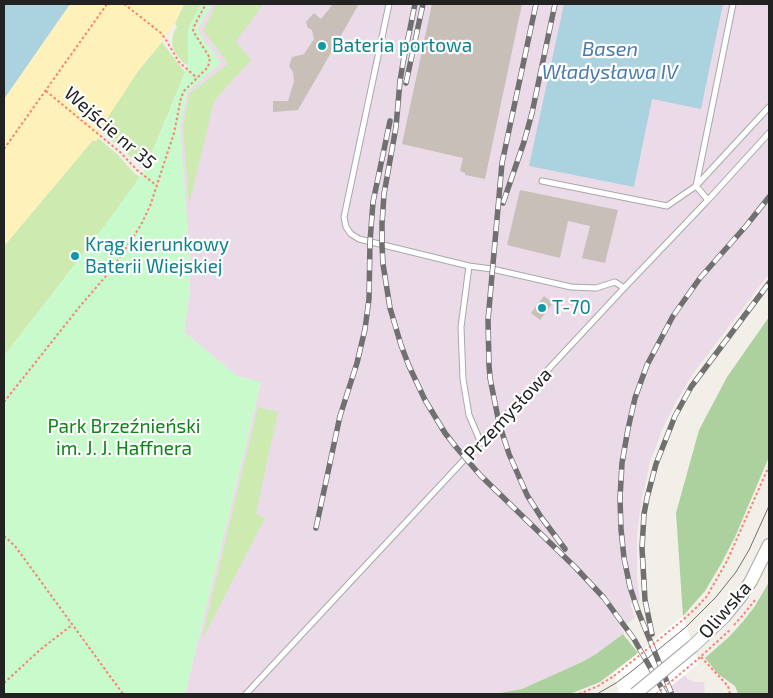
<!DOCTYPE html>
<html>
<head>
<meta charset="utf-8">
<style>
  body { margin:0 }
  #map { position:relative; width:773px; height:698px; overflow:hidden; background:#f2efe9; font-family:"Exo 2",sans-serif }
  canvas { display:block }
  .frame { position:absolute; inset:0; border:5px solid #222; pointer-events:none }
</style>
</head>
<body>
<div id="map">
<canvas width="773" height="698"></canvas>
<div class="frame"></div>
</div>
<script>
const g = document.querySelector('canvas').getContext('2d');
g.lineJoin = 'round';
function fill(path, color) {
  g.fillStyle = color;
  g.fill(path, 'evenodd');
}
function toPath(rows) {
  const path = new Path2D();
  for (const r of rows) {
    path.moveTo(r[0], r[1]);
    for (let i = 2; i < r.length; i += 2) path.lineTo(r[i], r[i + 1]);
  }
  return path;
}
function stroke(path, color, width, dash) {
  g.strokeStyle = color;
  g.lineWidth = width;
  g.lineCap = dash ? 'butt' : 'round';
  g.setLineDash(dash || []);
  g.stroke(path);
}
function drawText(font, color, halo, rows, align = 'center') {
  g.font = font + ' "Exo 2",sans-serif';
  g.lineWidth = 4.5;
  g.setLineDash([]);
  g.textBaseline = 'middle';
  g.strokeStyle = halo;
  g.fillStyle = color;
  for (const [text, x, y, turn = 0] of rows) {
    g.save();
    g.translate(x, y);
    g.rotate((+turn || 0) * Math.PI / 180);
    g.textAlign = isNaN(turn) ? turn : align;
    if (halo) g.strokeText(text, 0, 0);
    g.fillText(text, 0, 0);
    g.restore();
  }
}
fill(toPath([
  [212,4,769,4,769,274,692,375,675,404,664,426,650,462,642,498,637,534,637,576,640,601,630,604,635,618,621,628,624,633,623,634,596,654,582,662,522,689,494,694,185,694,261,383,237,376,184,332,190,290,190,261,180,127,199,33,198,28],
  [685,675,688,679,695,682,704,682,705,694,661,694]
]), '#ebdbe8');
fill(toPath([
  [184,4,201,4,191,23,188,31,188,65,182,62,174,51,172,44,173,34,177,27,175,23],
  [216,4,264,4,236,41,251,60,214,101,189,205,183,127,189,94,228,64,203,30],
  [162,42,185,72,145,170,102,132,100,128,138,71],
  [98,138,117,154,135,174,140,177,107,223,4,356,4,246,93,140,96,141],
  [258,407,278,412,256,513,265,518,201,642]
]), '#cdebb0');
fill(toPath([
  [769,317,769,457,735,537,721,564,705,591,683,616,676,513,699,430,727,377],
  [769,582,769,694,738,694,735,686,718,674,705,658,730,636,745,619,755,606],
  [623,634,638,653,600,682,570,694,494,694,522,689,582,662,596,654]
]), '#add19e');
fill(toPath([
  [70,4,184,4,175,23,162,42,138,71,101,128,102,132,96,141,93,140,4,246,4,99]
]), '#fff1ba');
fill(toPath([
  [201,4,212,4,198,28,199,33,221,63,187,92,180,127,190,261,190,290,184,332,237,376,261,382,185,694,4,694,4,356,107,223,140,177,147,166,188,65,188,31,191,23]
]), '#c8facc');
fill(toPath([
  [4,4,70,4,4,99],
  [564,4,723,4,701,109,652,99,634,187,529,166]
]), '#aad3df');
fill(toPath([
  [683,616,699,663,661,694,620,694,613,674]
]), '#fff');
fill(toPath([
  [333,4,359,4,298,110,273,112,273,101,288,101,294,81,293,72,289,66,292,57,304,54,314,39,312,30,308,28,306,22,314,13,321,19],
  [432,4,522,4,485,179,465,175,465,173,460,171,463,158,402,144],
  [520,190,618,210,605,263,582,258,590,226,568,221,560,258,507,245],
  [544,296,553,303,540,320,531,313]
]), '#c7bfb8');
const service = toPath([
  [389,4,344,217,346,227,351,234,359,239,469,266,461,327,463,379,469,415,481,443],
  [542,181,667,206,696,186,769,107],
  [708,200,696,186,733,4],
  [469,266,492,269,571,287,596,288,615,282,624,288],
  [246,694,624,288,708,200,769,133]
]);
const tertiary = toPath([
  [693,646,724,617,741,596,751,581,769,545]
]);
stroke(service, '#a9a9a9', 7);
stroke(tertiary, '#a9a9a9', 14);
stroke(toPath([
  [124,4,161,33,166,40,179,62,197,78],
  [46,91,120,152,137,170,156,185],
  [4,149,107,4],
  [4,402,81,305,113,268,141,225,150,206,174,133,181,98,184,91,208,67,210,58,193,31,195,24,206,4],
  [4,536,15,546,123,694],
  [684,619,699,605,707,596,727,561,769,466],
  [734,625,743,615,755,600],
  [701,657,728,686,730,694],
  [698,659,731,629],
  [4,683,41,649,72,625],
  [579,694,598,686,614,676]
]), '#fa8072', 2, [2.5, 2.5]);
stroke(service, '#fff', 5);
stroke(tertiary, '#fff', 12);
stroke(toPath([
  [597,694,616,683,632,671,686,627,716,597,736,572,749,550,769,506]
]), '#707070', 1);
const rail = toPath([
  [536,4,502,163,488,320,489,365,490,378,499,423,509,454,527,495,541,517,565,549],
  [404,57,400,81,396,127,384,194,382,224,382,245,383,264,390,308,401,345,409,366,425,400,445,433,456,447,480,475,576,568,604,598,634,639,665,694],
  [403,63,415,4],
  [406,83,423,4],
  [503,203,524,142,532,113,555,4],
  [316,528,340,416,357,363,365,329,369,299,370,242,373,202,390,121],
  [652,634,645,600,642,548,644,514,647,498,656,464,675,416,691,387,769,283],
  [671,692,638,611,630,587,624,558,621,529,620,498,622,463,628,429,635,398,647,365,673,316,700,278,746,226,769,197]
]);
stroke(rail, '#707070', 5.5);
stroke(rail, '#fff', 4, [11]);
const tertiaryBridge = toPath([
  [635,694,693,646]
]);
stroke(tertiaryBridge, '#a9a9a9', 14, []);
stroke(toPath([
  [614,676,684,619],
  [656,694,698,659]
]), '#fa8072', 2, [2.5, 2.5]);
stroke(tertiaryBridge, '#fff', 12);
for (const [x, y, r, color] of [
  [322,46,5,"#0f9aa8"],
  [75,256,5,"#0f9aa8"],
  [542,308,5,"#0f9aa8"]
]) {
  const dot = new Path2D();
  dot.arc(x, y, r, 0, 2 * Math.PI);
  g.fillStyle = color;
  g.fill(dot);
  stroke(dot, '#fff', 2);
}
drawText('19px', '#0d838f', '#fff', [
  ["Bateria portowa",332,46],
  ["Krąg kierunkowy",85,245],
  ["Baterii Wiejskiej",85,267],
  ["T-70",552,308]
], 'left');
drawText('19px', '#222', '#fff', [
  ["Wejście nr 35",110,128,41],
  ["Przemysłowa",508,414,-47],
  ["Oliwska",725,610,-49]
]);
drawText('19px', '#0c8416', '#fff', [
  ["Park Brzeźnieński",124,427],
  ["im. J. J. Haffnera",124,449]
]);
drawText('italic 20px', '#4a7aab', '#fff', [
  ["Basen",610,49],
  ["Władysława IV",610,72]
]);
</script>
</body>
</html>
